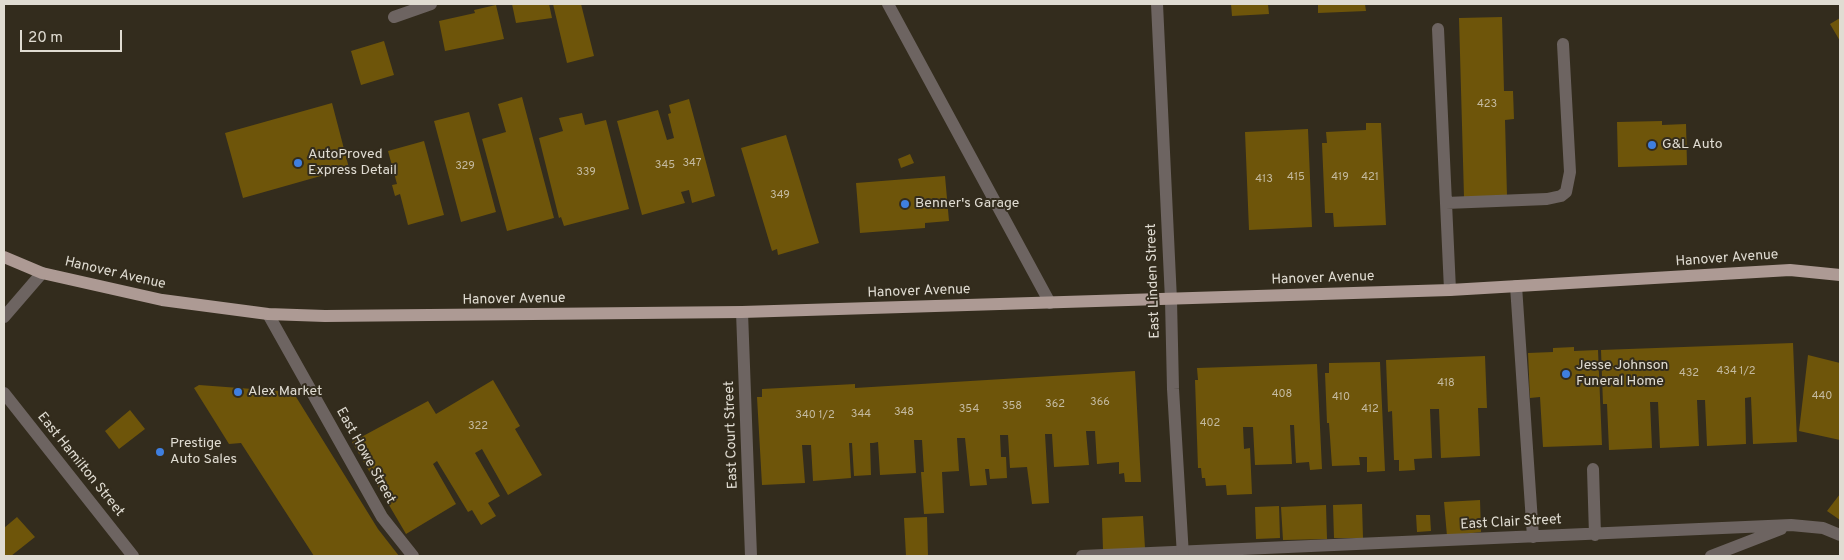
<!DOCTYPE html>
<html>
<head>
<meta charset="utf-8">
<style>
  body { margin:0 }
  #map { position:relative; width:1844px; height:560px; overflow:hidden; background:#332c1d; font-family:Overpass,sans-serif }
  canvas { display:block }
  .frame { position:absolute; inset:0; border:5px solid #e0dcd2; pointer-events:none }
  .scale { position:absolute; left:20px; top:30px; width:102px; height:22px; box-sizing:border-box; border:2px solid #e0dcd2; border-top:0; padding-left:6px; font-size:15px; line-height:18px; white-space:nowrap; color:#e0dcd2; -webkit-text-stroke:4px #332c1d; paint-order:stroke }
</style>
</head>
<body>
<div id="map">
<canvas width="1844" height="560"></canvas>
<div class="frame"></div>
<div class="scale">20 m</div>
</div>
<script>
const g = document.querySelector('canvas').getContext('2d');
g.lineJoin = 'round';
function fill(path, color) {
  g.fillStyle = color;
  g.fill(path, 'evenodd');
}
function toPath(rows) {
  const path = new Path2D();
  for (const r of rows) {
    path.moveTo(r[0], r[1]);
    for (let i = 2; i < r.length; i += 2) path.lineTo(r[i], r[i + 1]);
  }
  return path;
}
function stroke(path, color, width, dash) {
  g.strokeStyle = color;
  g.lineWidth = width;
  g.lineCap = dash ? 'butt' : 'round';
  g.setLineDash(dash || []);
  g.stroke(path);
}
function drawText(font, color, halo, rows, align = 'center') {
  g.font = font + ' Overpass,sans-serif';
  g.lineWidth = 4;
  g.setLineDash([]);
  g.textBaseline = 'middle';
  g.strokeStyle = halo;
  g.fillStyle = color;
  for (const [text, x, y, turn = 0] of rows) {
    g.save();
    g.translate(x, y);
    g.rotate((+turn || 0) * Math.PI / 180);
    g.textAlign = isNaN(turn) ? turn : align;
    if (halo) g.strokeText(text, 0, 0);
    g.fillText(text, 0, 0);
    g.restore();
  }
}
fill(toPath([
  [512,4,549,4,552,18,516,23],
  [553,4,581,4,594,56,567,63],
  [1231,4,1268,4,1269,14,1232,16],
  [1318,4,1365,4,1366,11,1318,13],
  [496,5,504,39,445,51,439,21,475,13,474,10],
  [1502,17,1504,91,1513,91,1514,119,1505,120,1507,196,1464,197,1459,18],
  [1840,18,1840,41,1830,24],
  [384,41,394,75,361,85,351,51],
  [522,97,554,218,507,231,482,139,506,132,498,104],
  [689,99,715,196,692,203,689,190,681,192,685,203,642,215,617,121,658,110,667,140,674,138,668,114,671,113,669,105],
  [332,103,349,168,243,198,225,133],
  [469,112,496,212,461,222,434,121],
  [582,113,585,125,606,120,629,209,564,226,561,217,559,218,539,138,563,131,559,118],
  [1662,121,1662,125,1686,124,1687,165,1618,167,1617,122],
  [1366,123,1381,123,1386,225,1334,227,1333,213,1325,213,1322,143,1327,143,1326,132,1366,130],
  [1308,129,1312,227,1249,230,1245,132],
  [786,135,819,243,778,255,777,249,772,251,741,148],
  [424,141,444,215,408,225,400,194,395,196,392,185,397,184,388,151],
  [910,154,914,163,901,168,898,159],
  [945,176,949,221,925,223,925,228,860,233,856,183],
  [1793,343,1797,442,1753,444,1751,397,1745,398,1746,444,1707,446,1705,400,1697,400,1699,446,1660,448,1658,402,1650,402,1652,448,1609,450,1607,404,1603,404,1601,350],
  [1574,347,1574,351,1598,350,1602,445,1543,447,1540,397,1530,398,1528,353,1553,352,1553,348],
  [1808,355,1840,363,1840,440,1799,431],
  [1485,356,1487,408,1478,408,1480,456,1441,458,1439,409,1430,409,1432,458,1414,459,1415,470,1399,471,1399,460,1394,460,1392,411,1388,412,1386,360],
  [1380,362,1385,471,1367,472,1367,457,1359,457,1360,465,1332,466,1329,423,1327,423,1325,373,1329,373,1329,363],
  [1317,364,1322,469,1310,470,1309,462,1296,463,1294,425,1290,425,1292,464,1255,465,1253,427,1243,427,1244,449,1250,448,1252,494,1227,495,1226,485,1206,486,1205,478,1202,478,1201,468,1198,468,1195,380,1198,380,1197,368],
  [1135,371,1141,482,1125,482,1124,473,1119,474,1119,462,1097,464,1095,431,1086,431,1089,465,1054,467,1052,434,1045,434,1049,503,1032,504,1027,467,1010,468,1008,435,1000,435,1001,457,1006,457,1007,478,990,479,989,469,985,469,987,485,970,486,965,438,957,438,959,471,942,472,944,513,924,514,921,472,924,472,922,440,914,440,916,473,880,475,878,442,873,443,870,443,871,475,854,476,852,443,849,443,851,478,813,481,811,445,802,445,805,483,762,485,757,397,762,397,762,389,855,384,855,388],
  [493,380,520,426,515,429,542,475,508,495,482,449,475,453,500,496,488,503,496,516,481,525,472,510,468,512,437,461,433,464,456,504,406,534,352,442,428,401,436,414],
  [199,385,293,392,378,529,399,556,314,556,241,443,229,444,194,388],
  [130,410,145,429,119,449,105,431],
  [1840,494,1840,520,1827,511],
  [1480,500,1481,532,1447,536,1444,502],
  [1362,504,1363,538,1334,538,1333,505],
  [1326,505,1327,539,1283,540,1281,507],
  [1279,506,1280,538,1256,539,1255,507],
  [1416,515,1430,515,1431,531,1417,532],
  [1143,516,1145,548,1103,550,1102,518],
  [17,517,35,537,11,556,4,556,4,528],
  [927,517,928,556,906,556,904,518]
]), '#6e550a');
stroke(toPath([
  [888,4,1050,303],
  [394,17,431,4],
  [1438,29,1450,290],
  [1446,203,1547,199,1561,196,1566,192,1570,172,1563,44],
  [1516,286,1533,537],
  [268,314,382,517,413,556],
  [1593,469,1595,535],
  [1082,556,1791,525,1823,528,1840,535],
  [1711,556,1781,529]
]), '#6d6461', 12);
stroke(toPath([
  [1157,4,1171,300,1173,389,1183,556],
  [742,312,751,556],
  [4,317,42,273],
  [4,393,133,556]
]), '#6d6461', 12);
stroke(toPath([
  [4,257,42,273,162,300,268,314,325,316,742,312,1450,290,1790,270,1840,275]
]), '#ad9a94', 12);
for (const [x, y, r, color] of [
  [1652,145,5,"#3f7fe0"],
  [298,163,5,"#3f7fe0"],
  [905,204,5,"#3f7fe0"],
  [1566,374,5,"#3f7fe0"],
  [238,392,5,"#3f7fe0"],
  [160,452,5,"#3f7fe0"]
]) {
  const dot = new Path2D();
  dot.arc(x, y, r, 0, 2 * Math.PI);
  g.fillStyle = color;
  g.fill(dot);
  stroke(dot, '#332c1d', 2);
}
drawText('11px', '#c4baa0', null, [
  ["423",1487,105],
  ["347",692,164],
  ["345",665,166],
  ["329",465,167],
  ["339",586,173],
  ["415",1296,178],
  ["419",1340,178],
  ["421",1370,178],
  ["413",1264,180],
  ["349",780,196],
  ["434 1/2",1736,372],
  ["432",1689,374],
  ["418",1446,384],
  ["408",1282,395],
  ["440",1822,397],
  ["410",1341,398],
  ["366",1100,403],
  ["362",1055,405],
  ["358",1012,407],
  ["354",969,410],
  ["412",1370,410],
  ["348",904,413],
  ["344",861,415],
  ["340 1/2",815,416],
  ["402",1210,424],
  ["322",478,427]
]);
drawText('14px', '#e0dcd2', '#332c1d', [
  ["G&L Auto",1662,145],
  ["AutoProved",308,155],
  ["Express Detail",308,171],
  ["Benner's Garage",915,204],
  ["Jesse Johnson",1576,366],
  ["Funeral Home",1576,382],
  ["Alex Market",248,392],
  ["Prestige",170,444],
  ["Auto Sales",170,460]
], 'left');
drawText('14px', '#e0dcd2', '#332c1d', [
  ["Hanover Avenue",1727,259,-4],
  ["Hanover Avenue",115,274,13],
  ["Hanover Avenue",1323,279,-2],
  ["East Linden Street",1154,281,-92],
  ["Hanover Avenue",919,292,-2],
  ["Hanover Avenue",514,300,-1],
  ["East Court Street",732,435,-92],
  ["East Howe Street",365,456,61],
  ["East Hamilton Street",80,465,51],
  ["East Clair Street",1511,523,-3]
]);
</script>
</body>
</html>
